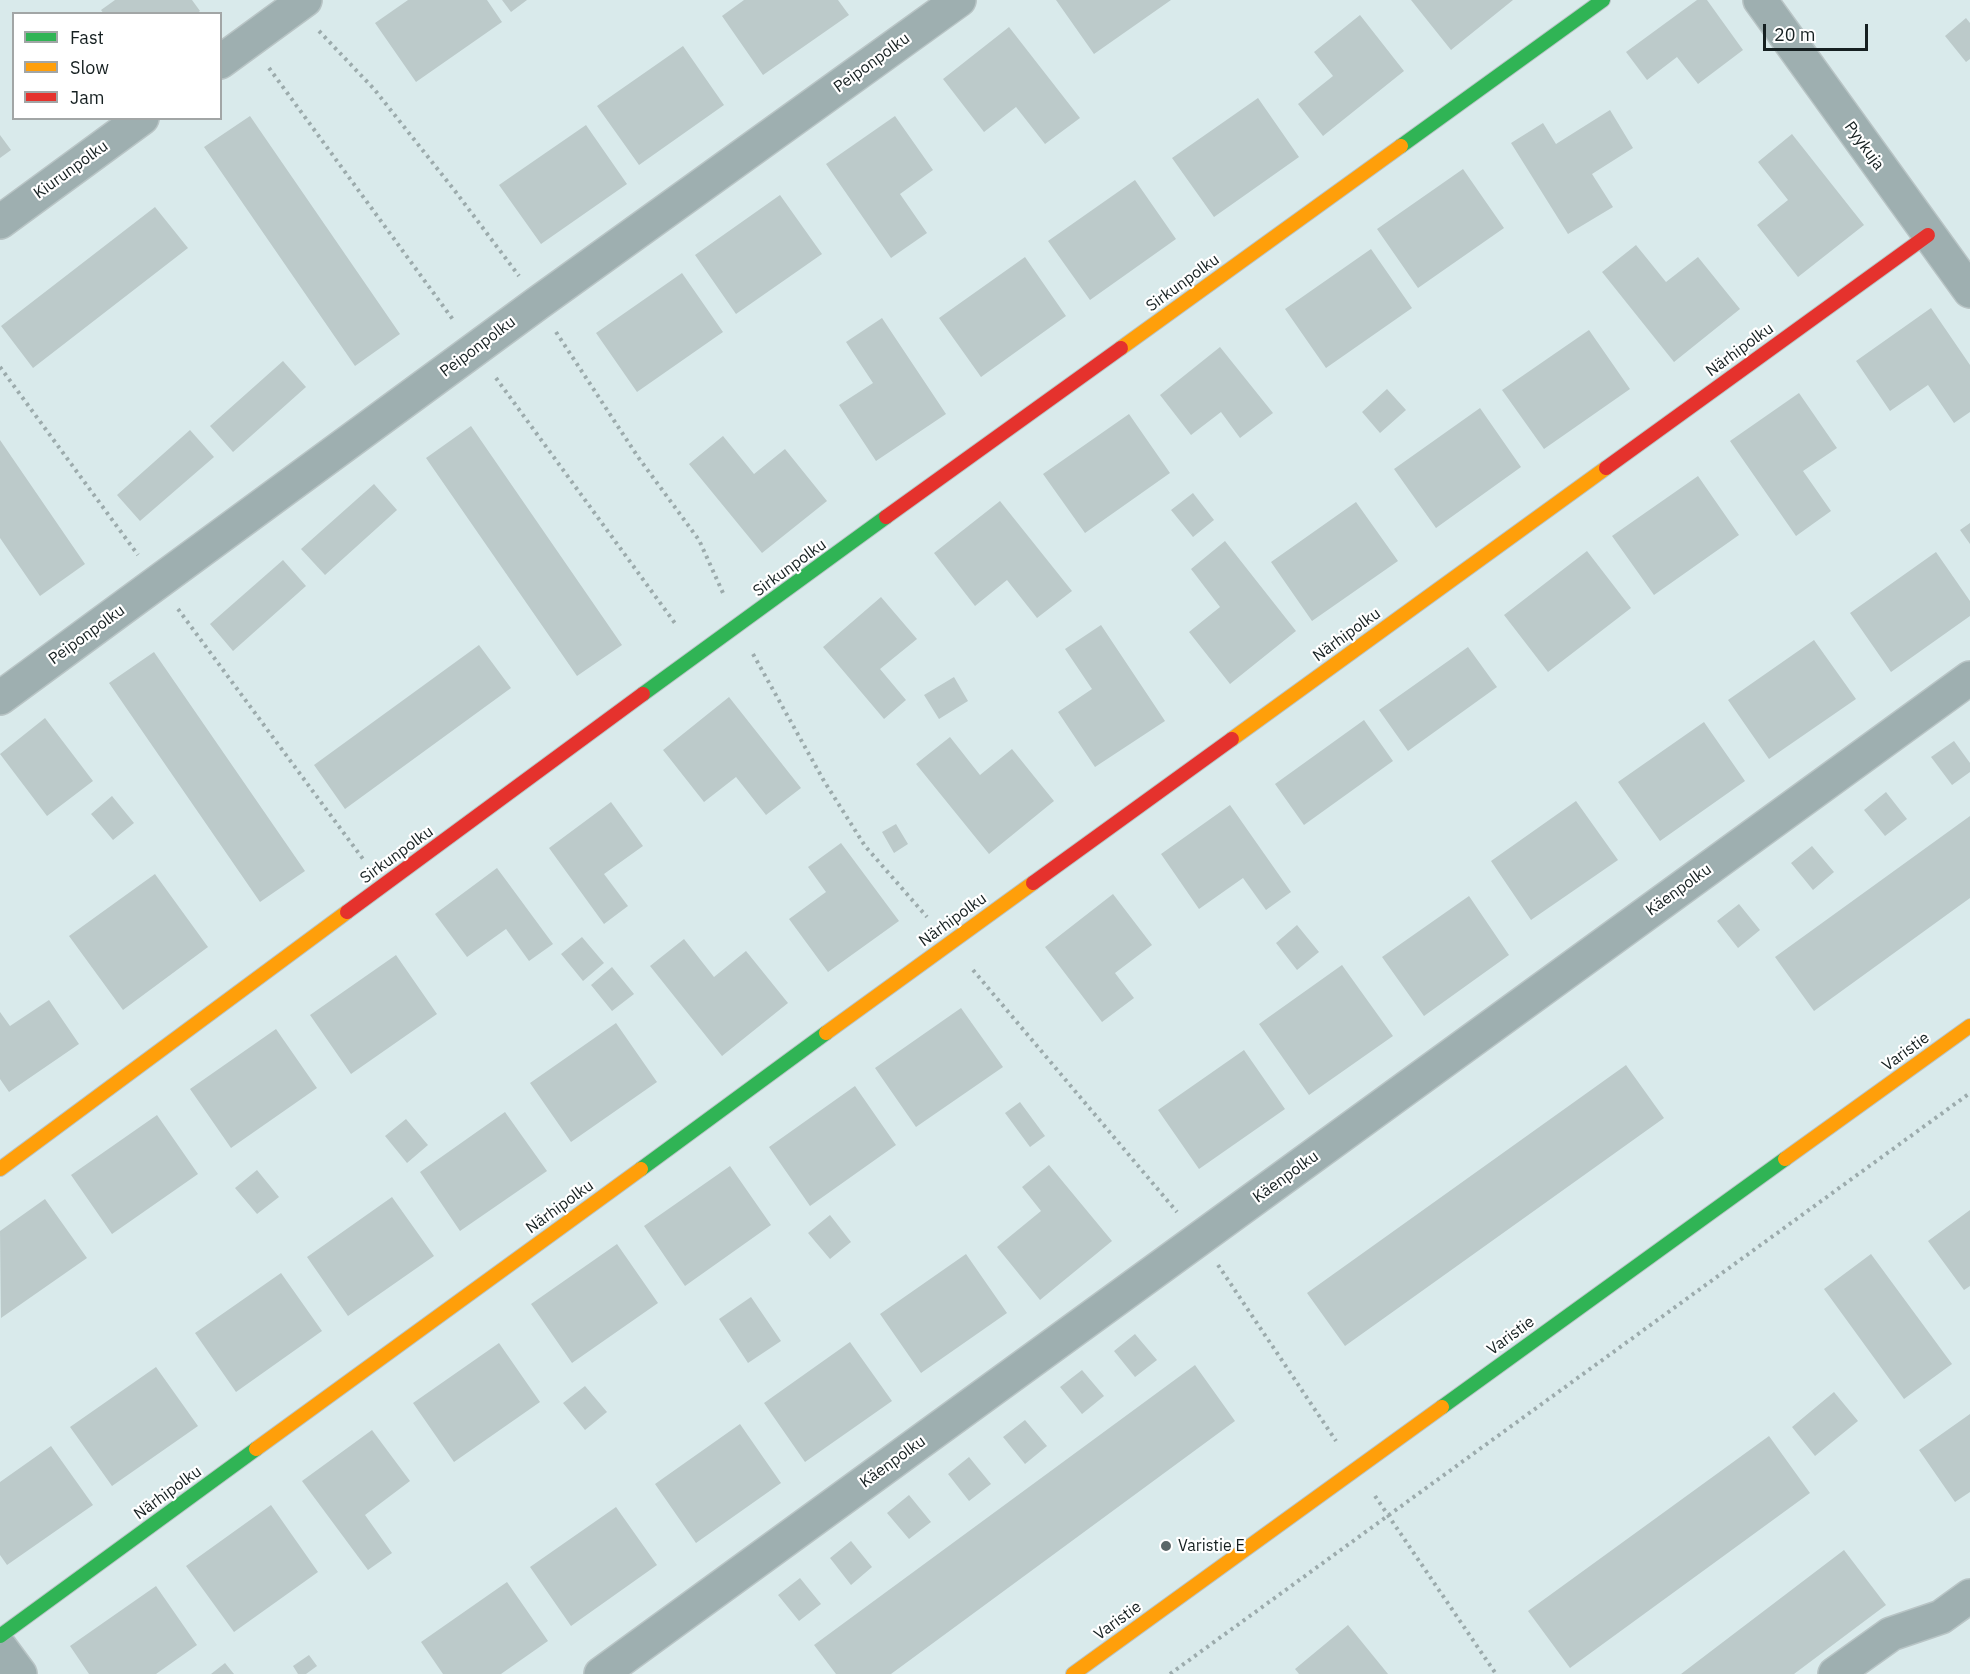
<!DOCTYPE html>
<html>
<head>
<meta charset="utf-8">
<style>
  body { margin:0 }
  #map { position:relative; width:1970px; height:1674px; overflow:hidden; background:#d9eaeb; font-family:"IBM Plex Sans",sans-serif }
  canvas { display:block }
  .legend { position:absolute; left:12px; top:12px; width:210px; height:108px; box-sizing:border-box; background:#fff; border:2px solid #a2a6a6; margin:0; padding:8px 10px; list-style:none; font-size:18px; color:#162021 }
  .legend li { display:flex; align-items:center; gap:12px; height:30px }
  .legend b { width:30px; border:2px solid #a2a6a6 }
  .scale { position:absolute; left:1763px; top:24px; width:105px; height:27px; box-sizing:border-box; border:3px solid #162021; border-top:0; padding-left:8px; font-size:18px; line-height:21px; white-space:nowrap; color:#162021; -webkit-text-stroke:4px #fff; paint-order:stroke }
</style>
</head>
<body>
<div id="map">
<canvas width="1970" height="1674"></canvas>
<ul class="legend">
<li><b style="height:8px;background:#30b455"></b>Fast</li>
<li><b style="height:8px;background:#ff9f0a"></b>Slow</li>
<li><b style="height:8px;background:#e5322d"></b>Jam</li>
</ul>
<div class="scale">20 m</div>
</div>
<script>
const g = document.querySelector('canvas').getContext('2d');
g.lineJoin = 'round';
function fill(path, color) {
  g.fillStyle = color;
  g.fill(path, 'evenodd');
}
function toPath(rows) {
  const path = new Path2D();
  for (const r of rows) {
    path.moveTo(r[0], r[1]);
    for (let i = 2; i < r.length; i += 2) path.lineTo(r[i], r[i + 1]);
  }
  return path;
}
function stroke(path, color, width, dash) {
  g.strokeStyle = color;
  g.lineWidth = width;
  g.lineCap = dash ? 'butt' : 'round';
  g.setLineDash(dash || []);
  g.stroke(path);
}
function drawText(font, color, halo, rows, align = 'center') {
  g.font = font + ' "IBM Plex Sans",sans-serif';
  g.lineWidth = 4.5;
  g.setLineDash([]);
  g.textBaseline = 'middle';
  g.strokeStyle = halo;
  g.fillStyle = color;
  for (const [text, x, y, turn = 0] of rows) {
    g.save();
    g.translate(x, y);
    g.rotate((+turn || 0) * Math.PI / 180);
    g.textAlign = isNaN(turn) ? turn : align;
    if (halo) g.strokeText(text, 0, 0);
    g.fillText(text, 0, 0);
    g.restore();
  }
}
fill(toPath([
  [115,0,192,0,200,11,196,14,104,14,101,10],
  [408,0,487,0,502,22,416,82,375,23],
  [502,0,527,0,511,12],
  [744,0,838,0,849,15,763,75,722,16],
  [1056,0,1171,0,1094,54],
  [1411,0,1513,0,1451,50],
  [1697,0,1707,0,1743,50,1698,84,1677,57,1647,80,1626,52],
  [1360,15,1404,71,1323,136,1298,104,1333,76,1314,52],
  [1966,18,1970,23,1970,59,1966,62,1945,36],
  [1009,27,1080,118,1045,144,1016,107,984,132,943,79],
  [683,46,724,105,639,165,597,106],
  [1258,98,1299,157,1214,217,1172,158],
  [1610,110,1633,148,1592,174,1613,207,1568,234,1511,143,1543,123,1556,144],
  [250,116,400,334,355,366,204,147],
  [895,116,933,170,900,194,927,233,891,258,826,164],
  [586,125,627,184,541,244,499,185],
  [1792,134,1864,225,1798,277,1757,225,1788,200,1758,162],
  [0,135,11,150,0,158],
  [1463,169,1504,228,1418,288,1377,229],
  [1135,180,1176,239,1090,300,1048,241],
  [780,195,822,254,736,314,695,255],
  [155,207,188,248,33,368,1,326],
  [1636,245,1666,282,1698,257,1740,309,1674,362,1602,272],
  [1371,249,1412,308,1326,368,1285,309],
  [1025,257,1066,316,981,377,939,318],
  [682,273,723,332,637,392,596,333],
  [1931,308,1970,365,1970,412,1954,423,1928,385,1890,411,1856,361],
  [882,318,946,414,876,461,839,405,873,383,846,342],
  [1589,330,1630,389,1544,449,1502,390],
  [1220,347,1273,413,1240,438,1221,412,1191,435,1160,395],
  [283,361,306,387,233,452,210,426],
  [1387,389,1406,410,1380,433,1362,412],
  [1799,393,1837,448,1803,471,1831,511,1796,536,1730,441],
  [1480,408,1521,467,1436,528,1394,469],
  [1129,414,1170,473,1085,533,1043,474],
  [471,426,622,645,577,676,426,458],
  [190,430,214,457,140,521,117,495],
  [723,436,754,474,785,449,827,501,762,553,689,464],
  [0,440,85,564,40,596,0,538],
  [1698,476,1739,535,1654,595,1612,536],
  [374,484,397,510,325,575,301,549],
  [1193,493,1214,520,1193,537,1171,510],
  [1000,501,1072,591,1037,618,1007,580,975,606,934,553],
  [1356,502,1398,561,1312,621,1271,562],
  [1970,523,1970,544,1960,530],
  [1225,541,1296,631,1230,684,1189,632,1220,607,1191,569],
  [1587,551,1631,608,1548,672,1504,615],
  [1936,552,1970,601,1970,616,1891,672,1850,613],
  [283,560,306,586,233,651,210,624],
  [881,597,917,639,880,669,906,700,884,719,823,647],
  [1101,625,1165,721,1095,767,1058,712,1092,689,1065,649],
  [1814,640,1856,699,1769,759,1728,700],
  [479,645,511,688,345,809,314,765],
  [1468,647,1497,687,1408,751,1379,710],
  [154,652,305,871,260,902,109,683],
  [954,677,968,701,939,719,924,695],
  [729,697,801,788,766,815,736,777,704,802,663,750],
  [45,718,93,781,47,816,0,754],
  [1364,720,1393,761,1304,825,1275,784],
  [1704,722,1745,781,1660,841,1618,782],
  [950,737,980,775,1012,749,1054,801,989,854,916,764],
  [1954,741,1970,763,1970,772,1952,785,1931,757],
  [1886,792,1907,819,1885,836,1864,810],
  [112,796,134,823,113,840,91,814],
  [1576,801,1618,860,1531,920,1491,861],
  [611,802,643,846,604,874,628,906,604,924,549,848],
  [1230,805,1291,892,1266,910,1243,878,1199,909,1161,854],
  [1970,816,1970,898,1814,1011,1775,957],
  [896,824,908,844,894,853,882,832],
  [841,843,899,921,828,972,789,919,826,892,808,867],
  [1812,846,1834,872,1813,890,1791,863],
  [497,868,553,944,529,961,506,929,467,957,435,914],
  [155,874,208,947,123,1010,69,936],
  [1113,894,1152,945,1115,973,1134,998,1102,1022,1045,947],
  [1469,896,1509,955,1424,1016,1382,957],
  [1739,904,1760,930,1738,948,1717,921],
  [1297,925,1319,952,1297,970,1276,943],
  [582,937,604,963,583,981,561,954],
  [684,939,714,977,746,951,788,1003,722,1056,650,966],
  [396,955,437,1014,351,1074,310,1015],
  [1342,965,1393,1036,1309,1095,1259,1024],
  [612,967,634,994,612,1011,591,985],
  [49,1000,79,1044,9,1092,0,1079,0,1012,10,1026],
  [961,1008,1003,1067,916,1127,875,1068],
  [616,1023,657,1082,571,1142,530,1083],
  [276,1029,317,1088,231,1148,190,1089],
  [1244,1050,1285,1109,1199,1169,1158,1110],
  [1626,1065,1664,1118,1345,1346,1307,1293],
  [855,1086,896,1145,810,1206,769,1147],
  [1020,1102,1045,1136,1030,1147,1005,1113],
  [505,1112,547,1171,460,1231,420,1172],
  [157,1115,198,1174,112,1234,71,1175],
  [406,1119,428,1145,407,1163,385,1136],
  [1049,1165,1112,1241,1040,1300,997,1247,1041,1211,1022,1187],
  [730,1166,771,1225,685,1286,644,1226],
  [257,1170,279,1197,257,1214,235,1188],
  [392,1197,434,1256,348,1316,307,1257],
  [45,1199,87,1258,1,1318,0,1231],
  [1970,1210,1970,1286,1964,1290,1928,1241],
  [830,1215,851,1242,830,1259,808,1233],
  [617,1244,658,1303,572,1363,531,1304],
  [966,1254,1007,1313,921,1373,880,1314],
  [1871,1254,1952,1364,1904,1399,1824,1289],
  [281,1273,322,1331,236,1392,195,1333],
  [751,1297,781,1341,748,1363,719,1319],
  [1135,1334,1157,1360,1135,1377,1114,1351],
  [850,1342,892,1401,805,1462,764,1403],
  [499,1343,540,1402,454,1462,413,1403],
  [1195,1365,1235,1421,891,1674,836,1674,814,1645],
  [156,1367,198,1426,112,1486,70,1427],
  [1082,1370,1104,1396,1082,1414,1060,1387],
  [585,1386,607,1412,585,1430,563,1403],
  [1834,1392,1858,1421,1815,1456,1792,1427],
  [1970,1414,1970,1492,1955,1502,1919,1450],
  [1025,1420,1047,1446,1025,1464,1003,1437],
  [740,1424,781,1483,696,1543,655,1484],
  [372,1430,410,1481,365,1515,392,1553,368,1570,302,1481],
  [1769,1436,1810,1493,1570,1668,1528,1611],
  [51,1446,93,1505,7,1565,0,1555,0,1482],
  [969,1457,991,1484,969,1501,948,1474],
  [909,1495,931,1522,909,1539,887,1513],
  [271,1505,318,1572,234,1632,186,1566],
  [616,1507,657,1565,571,1626,530,1567],
  [851,1541,872,1567,851,1585,830,1558],
  [1844,1550,1886,1605,1794,1674,1681,1674],
  [800,1578,821,1604,799,1621,778,1595],
  [507,1582,548,1641,501,1674,443,1674,421,1642],
  [156,1586,197,1645,156,1674,89,1674,70,1646],
  [1348,1625,1388,1674,1299,1674,1295,1669],
  [309,1655,317,1666,306,1674,298,1674,293,1666],
  [225,1663,234,1674,211,1674]
]), '#bccaca');
const street = toPath([
  [1760,0,1970,291],
  [220,62,305,0],
  [0,222,142,118],
  [0,698,538,303,959,0],
  [0,1647,20,1674],
  [601,1674,1970,678],
  [1835,1674,1891,1634,1941,1617,1970,1596]
]);
const fast = toPath([
  [1401,146,1603,0],
  [643,694,886,517],
  [641,1169,826,1033],
  [1442,1407,1785,1159],
  [0,1636,256,1449]
]);
const slow = toPath([
  [1121,348,1401,146],
  [1232,739,1606,468],
  [826,1033,1033,883],
  [1785,1159,1970,1026],
  [0,1169,347,912],
  [256,1449,641,1169],
  [1073,1674,1442,1407]
]);
const jam = toPath([
  [1606,468,1928,235],
  [886,517,1121,348],
  [1033,883,1232,739],
  [347,912,643,694]
]);
stroke(street, '#b8c4c5', 36);
stroke(fast, '#b8c4c5', 16);
stroke(slow, '#b8c4c5', 16);
stroke(jam, '#b8c4c5', 16);
stroke(toPath([
  [319,31,374,89,455,191,519,276],
  [269,68,454,321],
  [556,332,638,457,699,540,723,593],
  [0,367,138,555],
  [496,378,677,626],
  [178,609,363,859],
  [753,654,824,781,865,846,927,917],
  [973,970,1177,1212],
  [1218,1265,1336,1441],
  [1375,1496,1496,1674],
  [1170,1674,1970,1093]
]), '#9cabac', 4, [3, 4.5]);
stroke(street, '#9eafb0', 33);
stroke(fast, '#30b455', 14);
stroke(slow, '#ff9f0a', 14);
stroke(jam, '#e5322d', 14);
for (const [x, y, r, color] of [
  [1166,1546,6,"#5a6768"]
]) {
  const dot = new Path2D();
  dot.arc(x, y, r, 0, 2 * Math.PI);
  g.fillStyle = color;
  g.fill(dot);
  stroke(dot, '#fff', 2);
}
drawText('16px', '#162021', '#fff', [
  ["Peiponpolku",872,63,-36],
  ["Pyykuja",1864,146,54],
  ["Kiurunpolku",71,170,-36],
  ["Sirkunpolku",1183,283,-36],
  ["Peiponpolku",478,347,-37],
  ["Närhipolku",1740,350,-36],
  ["Sirkunpolku",790,568,-36],
  ["Peiponpolku",87,635,-36],
  ["Närhipolku",1347,635,-36],
  ["Sirkunpolku",397,855,-36],
  ["Käenpolku",1679,890,-36],
  ["Närhipolku",953,920,-36],
  ["Varistie",1906,1052,-36],
  ["Käenpolku",1286,1177,-36],
  ["Närhipolku",560,1207,-36],
  ["Varistie",1511,1336,-36],
  ["Käenpolku",893,1462,-36],
  ["Närhipolku",168,1493,-36],
  ["Varistie",1118,1621,-36]
]);
drawText('16px', '#162021', '#fff', [
  ["Varistie E",1178,1546]
], 'left');
</script>
</body>
</html>
